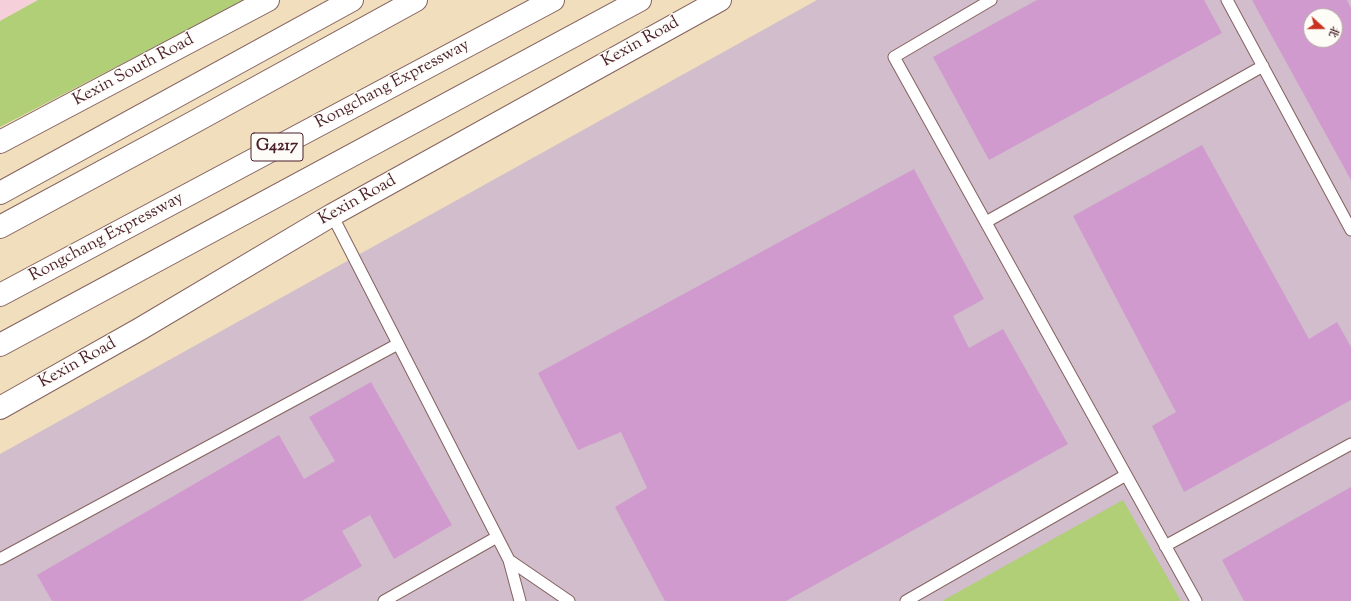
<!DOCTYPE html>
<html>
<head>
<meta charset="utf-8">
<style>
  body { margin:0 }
  #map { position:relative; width:1351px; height:601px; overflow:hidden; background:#f0debd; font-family:"Sorts Mill Goudy","Noto Serif SC",serif }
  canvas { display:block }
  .north { position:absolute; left:1303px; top:8px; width:40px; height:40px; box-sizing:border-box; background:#fdfcf7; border:1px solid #b5a4a5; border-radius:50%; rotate:111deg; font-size:11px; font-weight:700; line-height:16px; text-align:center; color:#4a1f2b }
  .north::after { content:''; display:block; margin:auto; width:14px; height:18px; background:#c8321e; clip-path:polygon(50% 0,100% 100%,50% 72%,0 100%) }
</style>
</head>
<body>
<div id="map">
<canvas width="1351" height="601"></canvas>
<div class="north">北</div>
</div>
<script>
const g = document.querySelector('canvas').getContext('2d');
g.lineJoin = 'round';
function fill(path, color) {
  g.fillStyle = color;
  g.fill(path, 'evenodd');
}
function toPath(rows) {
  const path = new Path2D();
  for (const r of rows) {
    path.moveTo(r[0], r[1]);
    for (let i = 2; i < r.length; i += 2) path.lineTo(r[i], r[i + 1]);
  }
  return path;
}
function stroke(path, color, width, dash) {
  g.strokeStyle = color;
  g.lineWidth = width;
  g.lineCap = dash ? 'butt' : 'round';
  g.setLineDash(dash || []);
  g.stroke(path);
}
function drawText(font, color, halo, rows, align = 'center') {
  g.font = font + ' "Sorts Mill Goudy",serif';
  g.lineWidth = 3;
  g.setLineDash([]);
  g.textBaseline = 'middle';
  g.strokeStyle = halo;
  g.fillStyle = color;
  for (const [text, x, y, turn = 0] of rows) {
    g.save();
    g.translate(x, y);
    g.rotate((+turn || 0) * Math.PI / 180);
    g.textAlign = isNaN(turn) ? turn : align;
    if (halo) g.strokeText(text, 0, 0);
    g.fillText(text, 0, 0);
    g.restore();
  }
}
fill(toPath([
  [0,0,38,0,0,21]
]), '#f5cfda');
fill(toPath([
  [817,0,1351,0,1351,601,0,601,0,454],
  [1311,16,1335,16,1335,40,1311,40]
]), '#d1bdcb');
fill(toPath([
  [38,0,245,0,0,127,0,21],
  [1123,500,1181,601,942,601]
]), '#b0cf77');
fill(toPath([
  [1037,0,1204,0,1222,33,989,160,933,57],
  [1252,0,1347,0,1351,8,1351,180],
  [1311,16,1335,16,1335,40,1311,40],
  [1202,145,1309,339,1337,322,1351,347,1351,400,1184,492,1152,426,1176,412,1073,216],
  [914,169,984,299,953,316,969,348,1003,329,1068,444,786,601,665,601,615,507,647,488,621,432,578,450,538,373],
  [371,382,452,525,394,559,370,515,342,531,362,566,302,601,52,601,37,575,279,435,304,479,335,461,309,417],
  [1351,487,1351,601,1244,601,1222,560]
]), '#d19ace');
const lane = toPath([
  [991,0,894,57,1196,601],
  [1227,0,1351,230],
  [332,215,509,560,520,601],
  [986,222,1263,66],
  [1165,546,1351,444],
  [0,559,398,344],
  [509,560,569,601],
  [384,601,497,537],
  [906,601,1126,475]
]);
const secondary = toPath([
  [0,142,268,0],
  [0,408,140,329,332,215,720,0]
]);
const highway = toPath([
  [0,193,352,0],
  [0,227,194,122,416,0],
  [0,295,553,0],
  [0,345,640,0]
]);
stroke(lane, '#84625e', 13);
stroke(secondary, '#84625e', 24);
stroke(highway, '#84625e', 24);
stroke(lane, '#fff', 11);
stroke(secondary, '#fff', 22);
stroke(highway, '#fff', 22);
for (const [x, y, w] of [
  [277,147,52]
]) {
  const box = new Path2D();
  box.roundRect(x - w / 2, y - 14, w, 28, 3);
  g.fillStyle = '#fdfcf7';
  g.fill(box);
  stroke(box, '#4a1f2b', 1);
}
drawText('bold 16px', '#4a1f2b', null, [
  ["G4217",277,147]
]);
drawText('17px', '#4a1f2b', '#fdfcf7', [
  ["Kexin Road",641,43,-29],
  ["Kexin South Road",134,71,-28],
  ["Rongchang Expressway",393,85,-28],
  ["Kexin Road",358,201,-29],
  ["Rongchang Expressway",107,238,-28],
  ["Kexin Road",78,364,-29]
]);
</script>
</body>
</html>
